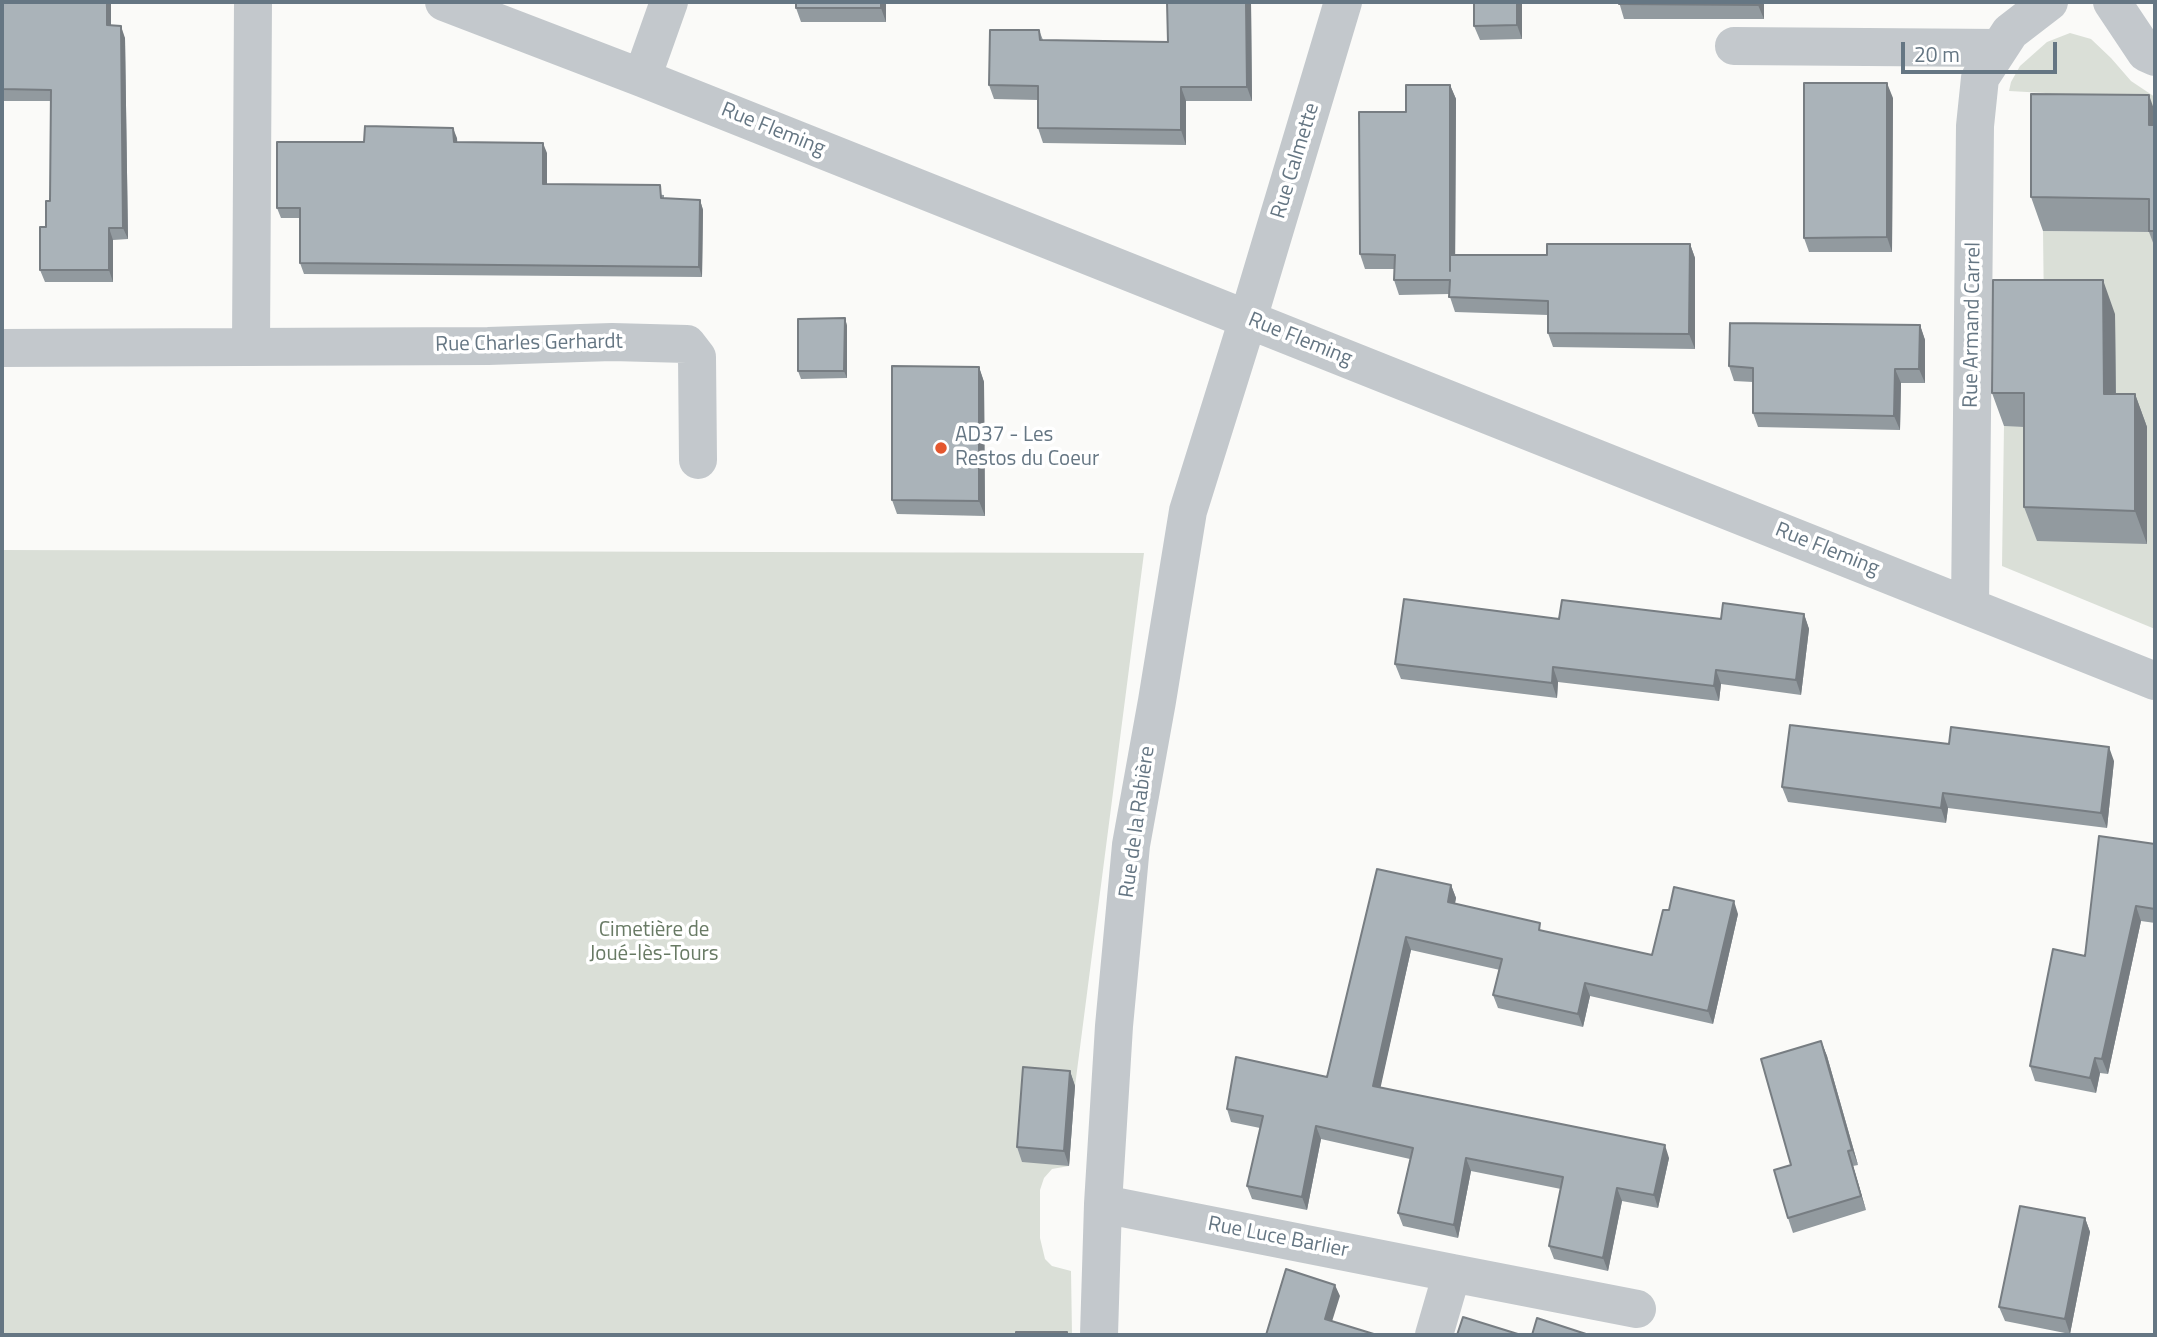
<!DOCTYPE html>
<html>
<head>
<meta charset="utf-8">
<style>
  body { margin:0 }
  #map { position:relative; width:2157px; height:1337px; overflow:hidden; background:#fafaf8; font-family:"Titillium Web",sans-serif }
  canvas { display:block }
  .frame { position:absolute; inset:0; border:4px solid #657683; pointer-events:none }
  .scale { position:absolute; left:1901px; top:42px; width:156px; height:32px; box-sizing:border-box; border:4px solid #657683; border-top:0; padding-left:9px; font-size:21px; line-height:24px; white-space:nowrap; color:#657683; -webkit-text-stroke:5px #fff; paint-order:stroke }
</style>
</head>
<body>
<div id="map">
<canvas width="2157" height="1337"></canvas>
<div class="frame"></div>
<div class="scale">20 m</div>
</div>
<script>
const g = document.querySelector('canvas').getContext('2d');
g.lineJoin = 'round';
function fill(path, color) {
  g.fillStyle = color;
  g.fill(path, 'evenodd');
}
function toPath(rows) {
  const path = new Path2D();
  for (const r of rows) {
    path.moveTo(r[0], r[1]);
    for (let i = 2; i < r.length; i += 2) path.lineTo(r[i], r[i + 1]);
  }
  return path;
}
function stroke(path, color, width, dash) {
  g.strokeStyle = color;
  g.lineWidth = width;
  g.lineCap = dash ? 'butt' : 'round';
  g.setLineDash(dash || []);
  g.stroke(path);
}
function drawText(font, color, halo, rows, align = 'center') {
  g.font = font + ' "Titillium Web",sans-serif';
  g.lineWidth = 7;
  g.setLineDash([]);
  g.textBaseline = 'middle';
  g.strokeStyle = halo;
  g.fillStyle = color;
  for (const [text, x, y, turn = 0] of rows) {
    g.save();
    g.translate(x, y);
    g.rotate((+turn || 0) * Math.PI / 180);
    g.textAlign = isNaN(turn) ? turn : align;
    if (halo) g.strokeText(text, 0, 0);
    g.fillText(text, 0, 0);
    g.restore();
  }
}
fill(toPath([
  [2070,33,2091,39,2111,58,2131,81,2155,97,2155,128,2043,128,2045,93,2009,91,2011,82,2020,66,2047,42],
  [2043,231,2155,232,2155,629,2002,566,2004,426,2116,428,2044,313],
  [2,550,1144,553,1075,1086,1069,1166,1052,1169,1044,1178,1040,1190,1040,1238,1045,1259,1052,1266,1071,1271,1072,1335,2,1335]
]), '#dadfd7');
stroke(toPath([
  [444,2,642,78,2155,681],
  [2112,2,2146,53,2155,57],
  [1734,46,1999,48],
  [642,78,669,2],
  [251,346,253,2],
  [2,348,488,346,612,342,687,344,697,357,698,460],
  [1970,607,1975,126,1980,78,2010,32,2049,2],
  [1103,1204,1452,1273,1434,1335],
  [1452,1273,1637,1309],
  [1099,1335,1103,1204,1114,1026,1131,845,1157,701,1188,511,1248,319,1343,2]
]), '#c3c8cc', 38);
fill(toPath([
  [2,2,111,2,111,25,125,38,128,239,113,240,113,282,45,282,40,270,50,201,51,101,2,101],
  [886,2,886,22,801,22,796,8],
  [1251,2,1252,101,1186,101,1186,145,1043,143,1038,128,1038,100,994,99,989,85,1039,30,1043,40,1168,42],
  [1474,2,1522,2,1522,39,1480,40,1474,26],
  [1619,2,1764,2,1764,19,1624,19],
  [1450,85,1456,99,1455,255,1547,255,1690,244,1695,258,1695,349,1553,347,1548,333,1548,315,1455,312,1449,294,1399,295,1394,280,1394,269,1365,269,1360,254,1406,112],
  [1893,98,1892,252,1809,252,1804,238],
  [2155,112,2155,248,2149,232,2043,231,2031,197],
  [457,138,457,142,547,153,547,184,664,195,664,198,700,200,703,210,702,277,304,274,300,263,300,218,281,218,277,208,364,142],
  [2115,314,2116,394,2135,394,2147,427,2147,544,2037,541,2024,507,2024,427,2004,426,1992,393],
  [845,318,847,326,847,378,801,379,798,371],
  [1920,325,1925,340,1925,383,1901,383,1900,430,1758,427,1753,413,1753,382,1734,381,1729,366],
  [979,367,984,382,985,516,897,514,892,500],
  [1804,614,1809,629,1801,695,1721,684,1719,701,1558,682,1557,698,1401,679,1395,664,1559,619,1721,619],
  [1949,744,2114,761,2107,828,1948,808,1946,823,1788,802,1782,787],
  [2155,844,2155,923,2141,921,2108,1074,2100,1073,2096,1093,2035,1081,2030,1066,2085,956],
  [1377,869,1451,885,1456,898,1455,904,1543,931,1652,955,1738,914,1713,1024,1590,996,1583,1027,1498,1008,1493,995,1500,970,1411,950,1380,1087,1669,1158,1658,1208,1622,1201,1608,1271,1554,1259,1549,1246,1561,1189,1471,1171,1458,1238,1403,1226,1398,1213,1410,1159,1321,1139,1307,1210,1252,1199,1247,1186,1260,1128,1231,1122,1227,1109,1327,1077],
  [1821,1041,1827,1056,1858,1165,1853,1166,1866,1210,1793,1233,1788,1218,1791,1165],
  [1070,1071,1075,1086,1069,1166,1022,1162,1017,1147],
  [2085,1218,2090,1232,2070,1334,2005,1321,1999,1307]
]), '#929a9f');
fill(toPath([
  [107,2,111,2,111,37,107,25],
  [881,2,886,2,886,22,881,8],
  [1246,2,1251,2,1252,101,1247,87],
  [1517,2,1522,2,1522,39,1517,25],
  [1758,2,1764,2,1764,19,1758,5],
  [121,26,125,38,128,239,123,228],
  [1887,83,1893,98,1892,252,1887,237],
  [1450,85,1456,99,1455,285,1450,271],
  [1181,87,1186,101,1186,145,1181,130],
  [2149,95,2155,112,2155,143,2149,125],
  [453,128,457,138,458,152,454,142],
  [543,143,547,153,547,195,543,184],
  [700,200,703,210,702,277,699,267],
  [109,228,113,240,113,282,109,270],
  [1690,244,1695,258,1695,349,1689,334],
  [2103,280,2115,314,2116,428,2104,394],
  [845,318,847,326,847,378,844,371],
  [1920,325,1925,340,1925,383,1919,369],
  [979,367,984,382,985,516,979,501],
  [1895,369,1901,383,1900,430,1894,416],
  [2135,394,2147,427,2147,544,2135,511],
  [1804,614,1809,629,1801,695,1796,680],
  [1553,667,1558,682,1557,698,1552,683],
  [1716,670,1721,684,1719,701,1714,686],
  [2109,747,2114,761,2107,828,2101,813],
  [1943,793,1948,808,1946,823,1941,808],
  [1451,885,1456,898,1452,915,1448,902],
  [1734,901,1738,914,1713,1024,1708,1011],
  [2136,906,2141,921,2108,1074,2102,1059],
  [1406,937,1411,950,1378,1099,1373,1086],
  [1585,983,1590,996,1583,1027,1578,1014],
  [1821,1041,1827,1056,1858,1165,1852,1150],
  [2095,1058,2100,1073,2096,1093,2090,1078],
  [1070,1071,1075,1086,1069,1166,1064,1151],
  [1316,1126,1321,1139,1307,1210,1302,1197],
  [1665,1145,1669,1158,1658,1208,1654,1195],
  [1848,1151,1853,1166,1866,1210,1861,1196],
  [1466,1158,1471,1171,1458,1238,1454,1225],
  [1617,1188,1622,1201,1608,1271,1603,1258],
  [2085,1218,2090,1232,2070,1334,2065,1319],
  [1335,1285,1340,1296,1329,1331,1325,1319]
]), '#777d82');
const building = toPath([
  [2,2,107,2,107,25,121,26,123,228,109,228,109,270,40,270,40,227,46,227,46,201,50,201,51,90,2,89,2,2],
  [796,2,881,2,881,8,796,8,796,2],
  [1167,2,1246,2,1247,87,1181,87,1181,130,1038,128,1038,86,989,85,990,30,1039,30,1040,40,1168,42,1167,2],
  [1474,2,1517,2,1517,25,1474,26,1474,2],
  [1619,2,1758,2,1758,5,1619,4,1619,2],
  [1804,83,1887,83,1887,237,1804,238,1804,83],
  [1406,85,1450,85,1450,271,1450,255,1547,255,1547,244,1690,244,1689,334,1548,333,1548,301,1449,297,1450,280,1394,280,1395,255,1360,254,1359,112,1406,112,1406,85],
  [2031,94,2149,95,2149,125,2155,125,2155,231,2149,231,2149,199,2031,197,2031,94],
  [365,126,453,128,454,142,543,143,543,184,660,185,661,198,700,200,699,267,300,263,300,208,277,208,277,142,364,142,365,126],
  [1993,280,2103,280,2104,394,2135,394,2135,511,2024,507,2024,393,1992,393,1993,280],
  [845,318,844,371,798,371,798,319,845,318],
  [1730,323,1920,325,1919,369,1895,369,1894,416,1753,413,1753,368,1729,366,1730,323],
  [892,366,979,367,979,501,892,500,892,366],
  [1404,599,1559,619,1562,600,1721,619,1723,603,1804,614,1796,680,1716,670,1714,686,1553,667,1552,683,1395,664,1404,599],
  [1790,725,1949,744,1951,727,2109,747,2101,813,1943,793,1941,808,1782,787,1790,725],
  [2099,836,2155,844,2155,909,2136,906,2102,1059,2095,1058,2090,1078,2030,1066,2053,949,2085,956,2099,836],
  [1377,869,1451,885,1448,902,1540,923,1539,930,1652,955,1663,910,1669,910,1674,887,1734,901,1708,1011,1585,983,1578,1014,1493,995,1502,959,1406,937,1373,1086,1665,1145,1654,1195,1617,1188,1603,1258,1549,1246,1563,1177,1466,1158,1454,1225,1398,1213,1413,1148,1316,1126,1302,1197,1247,1186,1263,1116,1227,1109,1236,1057,1327,1077,1377,869],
  [1821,1041,1852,1150,1848,1151,1861,1196,1788,1218,1774,1170,1791,1165,1761,1059,1821,1041],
  [1023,1067,1070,1071,1064,1151,1017,1147,1023,1067],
  [2020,1206,2085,1218,2065,1319,1999,1307,2020,1206],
  [1286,1269,1335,1285,1325,1319,1377,1335,1266,1335,1286,1269],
  [1463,1317,1521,1335,1457,1335,1463,1317],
  [1537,1318,1586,1334,1586,1335,1532,1335,1537,1318],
  [1016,1332,1067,1332,1067,1335,1016,1335,1016,1332]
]);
fill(building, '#aab3b9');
stroke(building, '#777d82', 2);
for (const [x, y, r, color] of [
  [941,448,7,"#e4572e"]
]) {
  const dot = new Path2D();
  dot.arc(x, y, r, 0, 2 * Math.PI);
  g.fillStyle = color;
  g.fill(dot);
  stroke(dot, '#fff', 2.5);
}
drawText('21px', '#657683', '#fff', [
  ["Rue Fleming",773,130,22],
  ["Rue Calmette",1296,161,-73],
  ["Rue Armand Carrel",1973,325,-89],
  ["Rue Fleming",1300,340,22],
  ["Rue Charles Gerhardt",529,344,-1],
  ["Rue Fleming",1827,550,22],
  ["Rue de la Rabière",1138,822,-82],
  ["Rue Luce Barlier",1278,1238,11]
]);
drawText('21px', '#657683', '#fff', [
  ["AD37 - Les",955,436],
  ["Restos du Coeur",955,460]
], 'left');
drawText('21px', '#687a64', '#fff', [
  ["Cimetière de",654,931],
  ["Joué-lès-Tours",654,955]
]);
</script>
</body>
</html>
